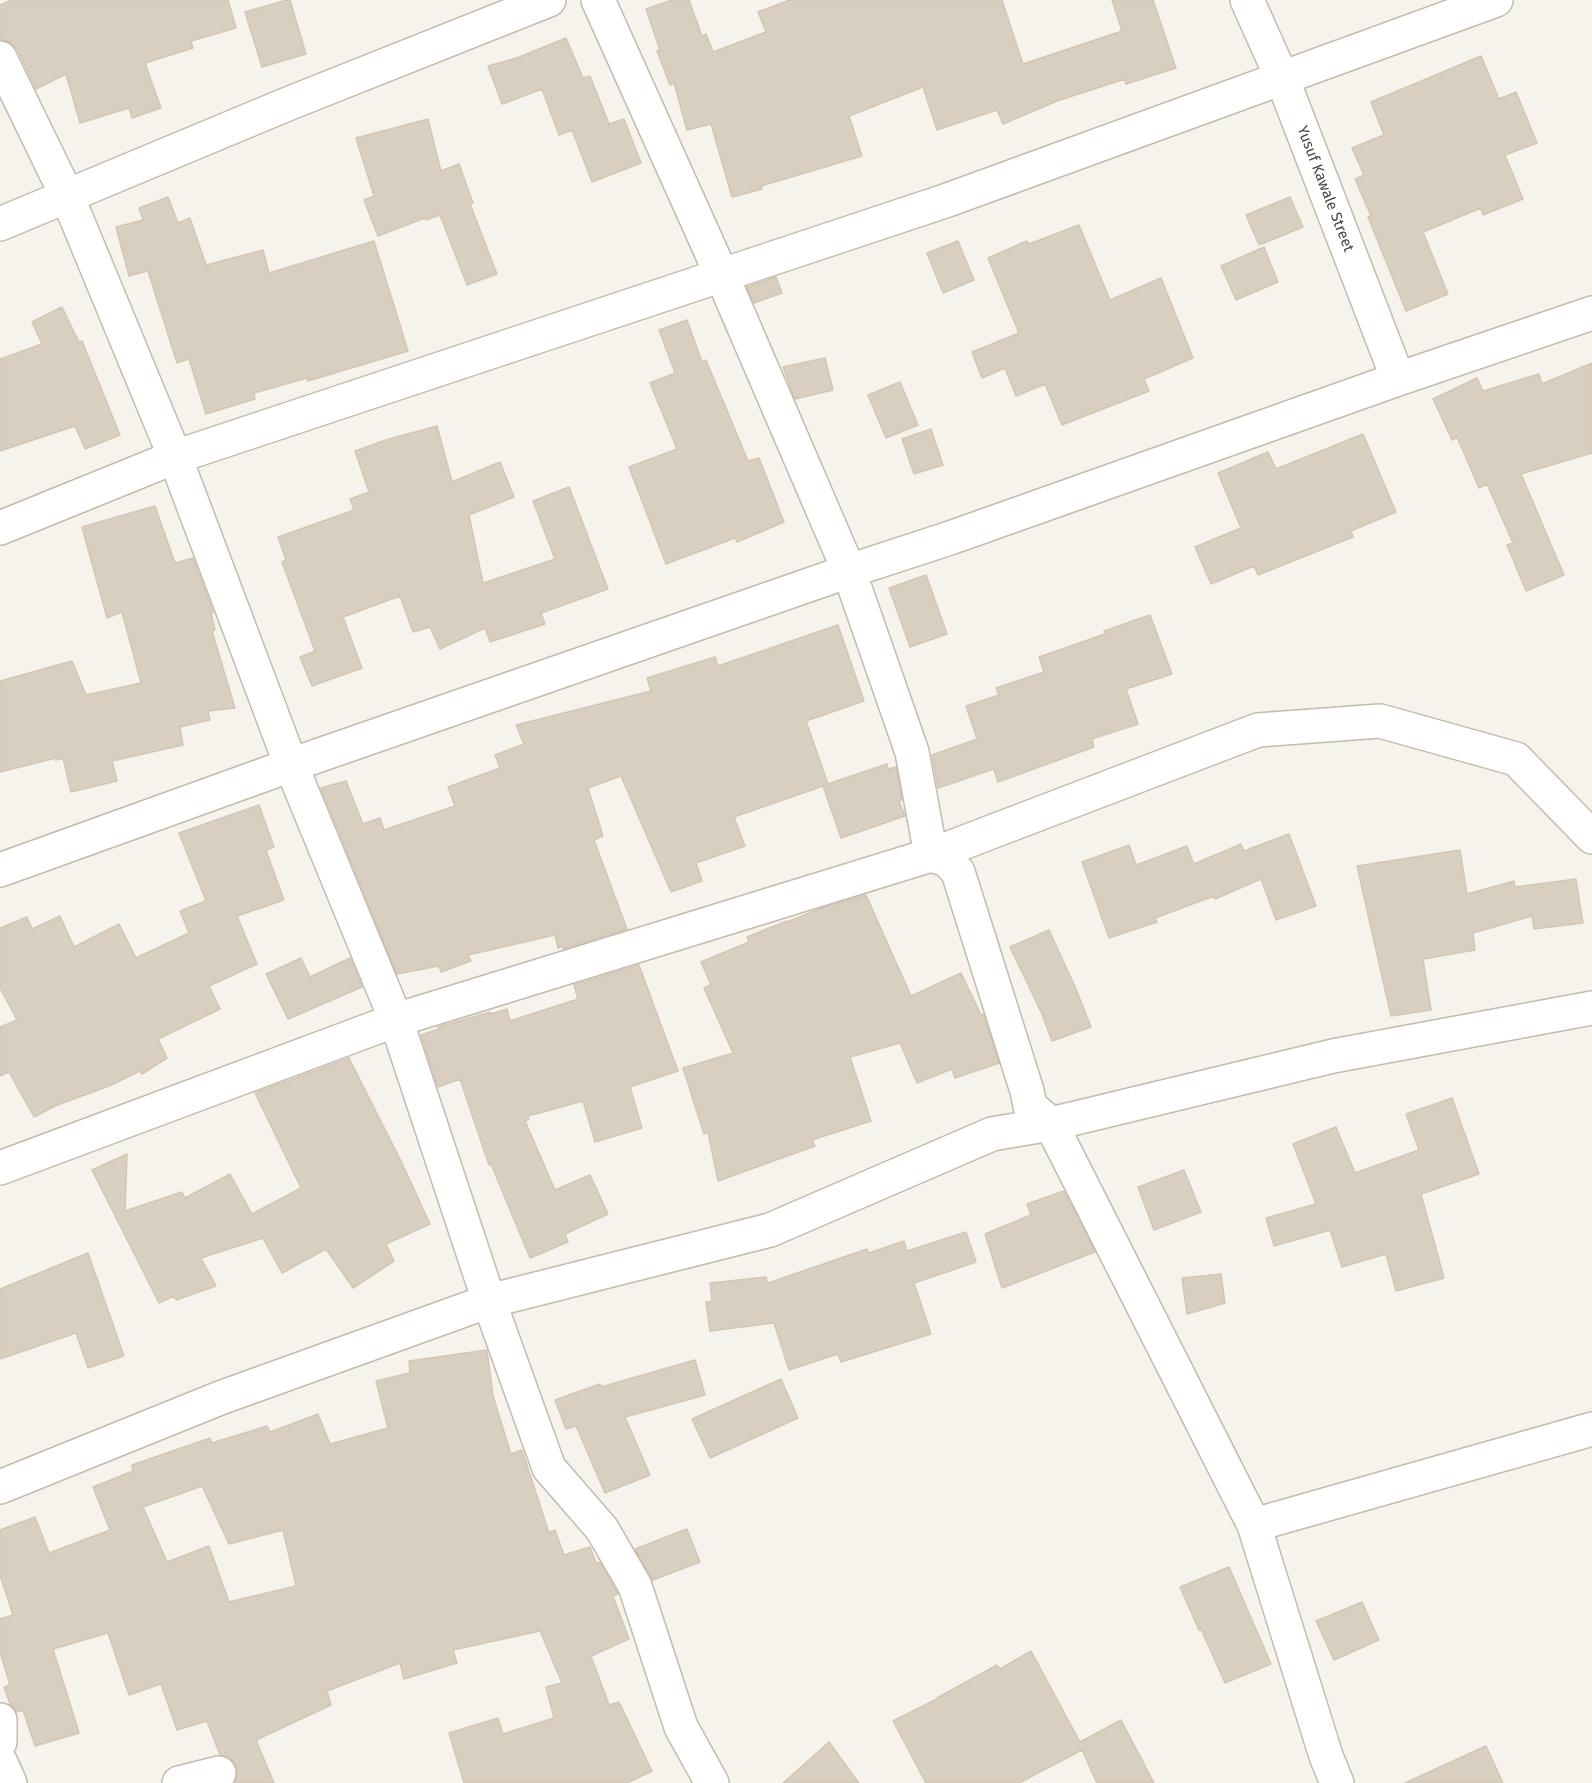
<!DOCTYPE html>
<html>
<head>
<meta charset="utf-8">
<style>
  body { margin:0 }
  canvas { display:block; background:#f6f3ec }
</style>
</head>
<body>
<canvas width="1592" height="1783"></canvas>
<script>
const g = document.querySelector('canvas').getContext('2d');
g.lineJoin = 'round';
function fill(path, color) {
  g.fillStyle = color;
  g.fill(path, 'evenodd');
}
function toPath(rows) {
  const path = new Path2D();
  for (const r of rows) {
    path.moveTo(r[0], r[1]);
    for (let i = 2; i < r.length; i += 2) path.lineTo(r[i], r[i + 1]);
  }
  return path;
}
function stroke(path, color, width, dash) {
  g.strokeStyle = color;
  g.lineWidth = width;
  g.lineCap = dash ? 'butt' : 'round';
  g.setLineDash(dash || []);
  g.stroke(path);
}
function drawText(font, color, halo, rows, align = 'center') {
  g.font = font + ' "Fira Sans",sans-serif';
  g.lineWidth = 6;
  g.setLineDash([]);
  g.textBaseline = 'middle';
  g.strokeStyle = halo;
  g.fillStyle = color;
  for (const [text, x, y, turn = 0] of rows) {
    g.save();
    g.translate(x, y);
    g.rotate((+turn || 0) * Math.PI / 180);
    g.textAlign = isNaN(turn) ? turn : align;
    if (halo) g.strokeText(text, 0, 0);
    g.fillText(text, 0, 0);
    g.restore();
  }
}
const building = toPath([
  [11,0,228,0,236,28,191,41,193,48,145,63,161,108,132,118,129,108,80,123,66,74,36,89,17,49,10,42,0,39,0,5,11,0],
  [287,0,290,0,306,54,262,67,245,12,287,0],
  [672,0,689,0,702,36,706,34,713,52,766,32,758,12,790,0,1002,0,1023,64,1122,31,1112,0,1153,0,1176,68,1126,84,1125,79,1057,101,1003,124,997,110,937,130,923,87,849,116,862,156,761,186,762,189,732,197,711,124,687,130,674,83,670,85,657,51,660,50,646,9,672,0],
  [566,38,583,78,590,76,609,124,624,119,641,163,592,182,572,130,559,135,542,89,502,104,488,66,517,58,566,38],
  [1481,56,1499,99,1516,92,1537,143,1505,155,1523,199,1483,215,1481,208,1423,232,1448,294,1406,311,1368,217,1371,216,1355,179,1364,175,1352,148,1384,135,1371,102,1481,56],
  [428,119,441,171,459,164,473,203,470,204,497,274,467,285,440,215,426,220,425,218,378,236,364,200,374,196,356,138,428,119],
  [168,197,178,223,190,218,206,265,263,250,269,273,374,241,408,351,308,381,307,378,254,393,255,399,206,414,189,359,177,363,148,271,129,276,116,227,143,220,139,208,168,197],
  [1290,197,1303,227,1259,245,1246,215,1290,197],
  [1079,225,1110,300,1161,278,1193,358,1144,379,1149,391,1062,425,1045,384,1016,396,1005,368,982,378,972,352,1019,333,988,258,1027,241,1029,244,1079,225],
  [958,241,974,280,943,293,927,253,958,241],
  [1264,247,1278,282,1236,300,1221,266,1264,247],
  [776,277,782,293,754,303,747,287,776,277],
  [62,307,79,342,82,341,120,435,85,449,75,426,0,451,0,359,42,344,32,322,62,307],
  [687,320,702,362,706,360,748,461,759,458,784,522,737,542,735,538,666,564,629,467,677,449,650,383,675,373,659,330,687,320],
  [825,358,833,390,795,399,783,367,825,358],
  [1592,363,1592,453,1521,474,1564,575,1526,591,1507,545,1513,543,1487,484,1479,488,1457,437,1452,440,1433,399,1477,378,1483,391,1539,374,1542,384,1592,363],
  [900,382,918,425,886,438,868,395,900,382],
  [437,426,452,482,500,462,514,497,469,515,483,583,555,559,533,501,569,487,608,589,541,613,545,624,490,642,485,628,440,649,430,627,413,632,400,596,343,617,362,668,312,686,300,657,315,651,282,562,286,560,278,537,354,510,350,499,369,492,355,451,389,439,437,426],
  [931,429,943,465,914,474,902,439,931,429],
  [1363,434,1396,512,1351,531,1353,537,1258,575,1254,566,1211,584,1195,547,1241,528,1218,473,1268,452,1276,469,1363,434],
  [155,506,175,563,193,558,213,612,211,613,215,630,212,631,235,708,208,711,210,720,180,727,183,745,112,761,117,781,71,792,63,758,56,760,56,758,0,772,0,681,72,661,86,695,141,683,122,612,107,618,82,527,155,506],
  [926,575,947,634,910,647,889,588,926,575],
  [1150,615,1172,674,1126,689,1138,724,1092,739,1094,747,998,782,994,769,938,788,932,755,977,739,966,706,999,695,996,688,1044,672,1039,657,1105,634,1104,631,1150,615],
  [838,625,864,701,806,721,828,784,887,764,888,769,896,767,902,800,899,801,905,816,841,838,823,786,734,817,745,846,696,863,702,881,671,892,621,776,588,788,603,836,594,840,627,929,563,949,562,946,558,948,555,935,468,955,471,961,441,972,439,966,397,974,321,788,346,781,363,824,380,818,384,830,455,806,448,787,500,768,495,755,524,744,516,725,651,691,647,678,715,657,718,666,838,625],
  [259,805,274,847,266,850,284,900,237,916,257,964,209,986,220,1009,158,1039,167,1058,142,1074,140,1071,109,1086,55,1106,34,1117,9,1072,0,1076,0,1027,17,1020,0,988,0,928,27,917,32,929,60,916,74,947,119,924,136,958,189,933,180,911,206,901,179,833,259,805],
  [1289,834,1316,906,1276,920,1261,879,1215,899,1214,896,1155,918,1157,922,1109,938,1082,862,1129,845,1136,865,1187,846,1194,864,1241,844,1244,851,1289,834],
  [1460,850,1467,894,1514,881,1515,887,1576,879,1583,923,1534,929,1532,916,1473,933,1475,950,1423,959,1431,1010,1391,1016,1357,866,1460,850],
  [866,895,911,996,961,973,981,1015,983,1014,999,1063,955,1078,952,1069,917,1083,900,1043,850,1057,871,1121,812,1140,815,1146,718,1181,708,1132,704,1134,683,1068,733,1053,704,988,711,985,701,962,749,942,747,937,787,921,787,922,822,908,866,895],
  [1049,930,1076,989,1091,1027,1052,1041,1042,1014,1010,947,1049,930],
  [301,958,310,977,350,958,362,987,288,1019,266,974,301,958],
  [639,965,678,1071,630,1087,642,1128,595,1142,583,1101,528,1116,529,1119,525,1121,555,1190,590,1175,608,1214,565,1234,568,1242,530,1258,491,1164,489,1165,460,1079,438,1087,421,1035,439,1029,438,1027,490,1012,491,1014,507,1009,510,1021,578,999,574,985,639,965],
  [349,1058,401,1161,430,1224,386,1244,394,1261,353,1288,326,1249,282,1273,263,1238,201,1258,216,1286,176,1300,174,1296,159,1303,92,1170,127,1154,125,1211,182,1192,185,1198,230,1174,252,1214,301,1188,255,1093,349,1058],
  [1452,1098,1479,1174,1421,1194,1444,1278,1396,1291,1386,1254,1342,1267,1330,1230,1274,1246,1266,1218,1316,1204,1293,1144,1336,1127,1355,1173,1419,1150,1406,1114,1452,1098],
  [1184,1170,1201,1212,1154,1230,1138,1187,1184,1170],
  [1064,1191,1095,1252,1002,1288,985,1234,1031,1215,1027,1204,1064,1191],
  [966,1232,976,1262,914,1283,931,1334,841,1362,838,1354,789,1370,774,1323,710,1331,706,1302,712,1301,710,1283,766,1277,768,1283,867,1249,869,1253,904,1241,907,1251,966,1232],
  [88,1253,124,1356,88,1368,76,1333,0,1359,0,1289,88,1253],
  [1221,1274,1225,1303,1187,1314,1182,1278,1221,1274],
  [487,1350,493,1396,511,1454,522,1450,549,1533,555,1530,564,1555,590,1547,596,1563,600,1562,618,1594,613,1596,629,1639,591,1656,609,1705,619,1702,652,1771,627,1783,464,1783,449,1733,498,1718,503,1734,554,1718,546,1687,562,1683,540,1631,453,1650,457,1663,404,1679,400,1663,327,1691,331,1705,256,1740,274,1783,234,1783,237,1778,237,1768,232,1760,220,1755,207,1721,177,1730,161,1684,129,1695,108,1633,53,1649,79,1733,35,1746,23,1710,17,1712,10,1704,4,1687,10,1685,0,1652,0,1619,13,1615,0,1575,0,1530,35,1517,49,1553,110,1530,93,1487,133,1471,132,1465,210,1438,212,1443,267,1426,270,1432,318,1414,330,1444,388,1428,376,1381,410,1373,409,1361,487,1350],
  [202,1486,229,1544,283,1530,296,1586,229,1602,209,1546,167,1562,143,1507,202,1486],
  [695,1360,705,1395,625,1417,650,1475,605,1493,576,1426,566,1429,555,1400,600,1384,601,1387,695,1360],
  [781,1379,798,1418,710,1458,692,1419,781,1379],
  [687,1529,700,1562,653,1580,635,1549,687,1529],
  [1229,1567,1271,1664,1225,1683,1201,1629,1199,1630,1180,1587,1229,1567],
  [1362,1602,1379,1640,1334,1660,1316,1621,1362,1602],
  [1031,1651,1080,1742,1121,1720,1154,1783,1097,1783,1082,1750,1019,1783,926,1783,893,1721,937,1699,937,1698,997,1665,1000,1669,1031,1651],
  [829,1742,859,1783,783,1783,829,1742],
  [1486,1746,1503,1783,1405,1783,1486,1746]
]);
fill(building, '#d8cfc1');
stroke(building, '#d3c7b4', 1.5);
const minor = toPath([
  [598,0,722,276,849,571,912,752,931,855],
  [1247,0,1282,78,1398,379],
  [0,58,68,198,175,457,291,765,396,1020,489,1301,549,1468,602,1529,635,1586,681,1727,712,1783],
  [0,224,290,103,549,0],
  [0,528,175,457,945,201,1496,0],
  [931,855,947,860,958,872,1027,1091,1030,1106,1051,1124,1254,1525,1592,1429],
  [0,870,291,765,849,571,950,538,1398,379,1592,313],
  [0,1168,396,1020,931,855,1258,730,1380,721,1516,759,1592,837],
  [0,1487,220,1398,489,1301,770,1230,992,1134,1051,1124,1333,1056,1592,1008],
  [1254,1525,1326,1756,1337,1783],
  [0,1720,0,1742],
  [0,1761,10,1783],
  [179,1783,219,1773]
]);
stroke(minor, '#c2bbae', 36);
stroke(minor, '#fff', 33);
drawText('15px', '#4b4439', '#fff', [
  ["Yusuf Kawale Street",1325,189,69]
]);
</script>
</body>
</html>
